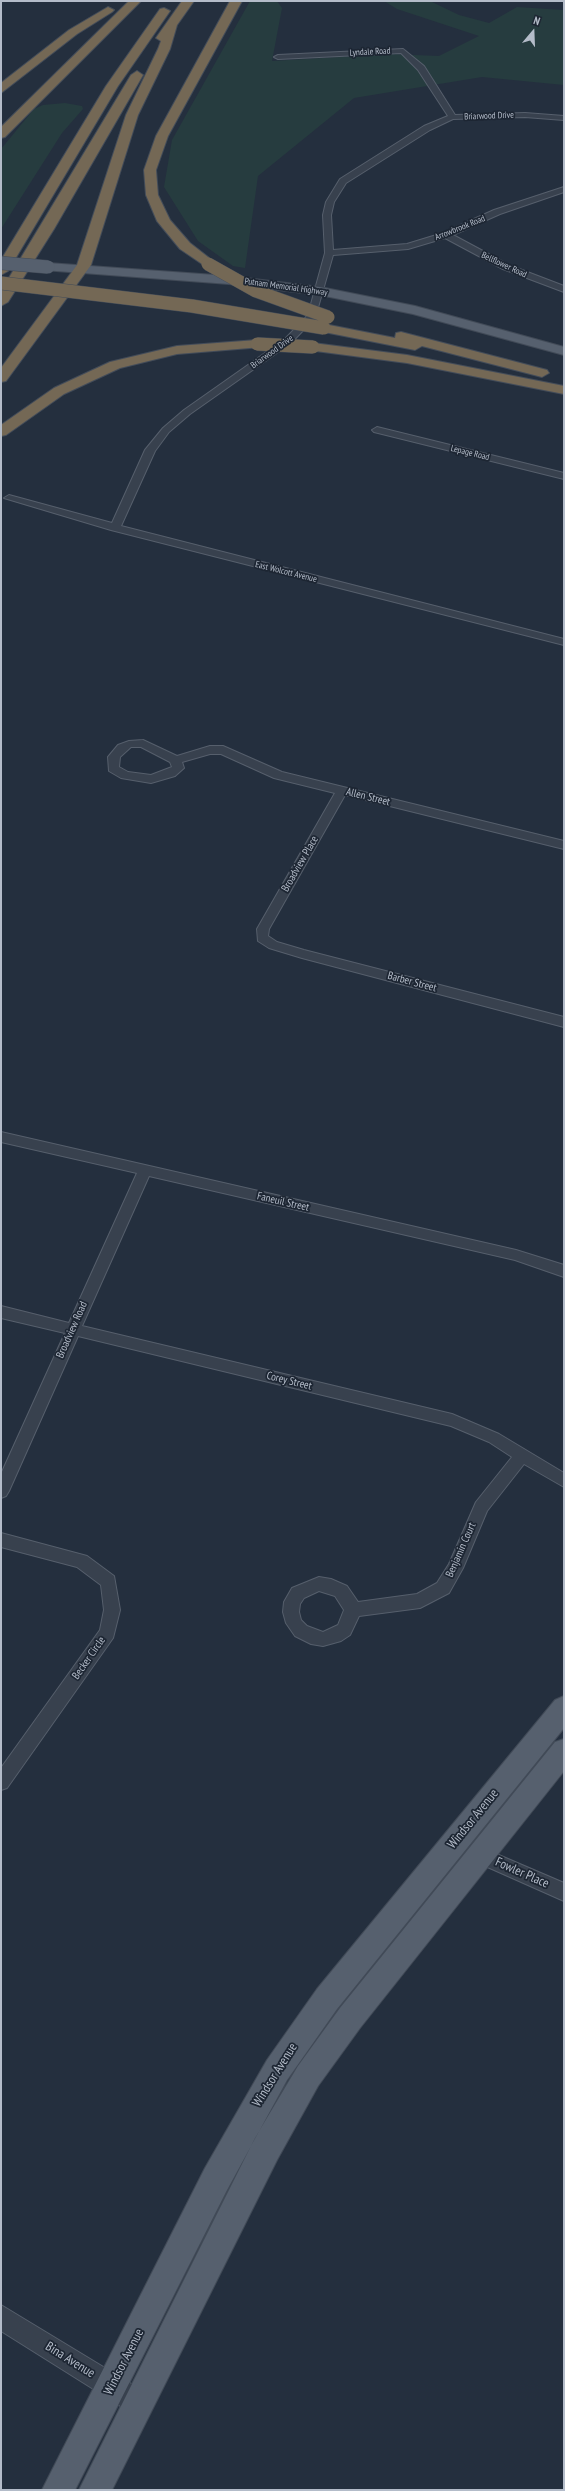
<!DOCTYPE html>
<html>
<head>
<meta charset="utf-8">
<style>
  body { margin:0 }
  #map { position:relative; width:565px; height:2491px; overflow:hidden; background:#242f3e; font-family:"PT Sans Narrow",sans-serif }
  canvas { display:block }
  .frame { position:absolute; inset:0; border:2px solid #b4bcc9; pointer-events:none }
  .north { position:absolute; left:513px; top:12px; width:40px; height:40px; -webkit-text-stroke:3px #1d2633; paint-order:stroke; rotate:19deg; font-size:11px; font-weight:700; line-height:16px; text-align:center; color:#b4bcc9 }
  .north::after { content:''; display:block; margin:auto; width:14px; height:18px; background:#b4bcc9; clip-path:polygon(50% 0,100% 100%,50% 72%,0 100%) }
</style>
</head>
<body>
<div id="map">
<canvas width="565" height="2491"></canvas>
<div class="frame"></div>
<div class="north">N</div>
</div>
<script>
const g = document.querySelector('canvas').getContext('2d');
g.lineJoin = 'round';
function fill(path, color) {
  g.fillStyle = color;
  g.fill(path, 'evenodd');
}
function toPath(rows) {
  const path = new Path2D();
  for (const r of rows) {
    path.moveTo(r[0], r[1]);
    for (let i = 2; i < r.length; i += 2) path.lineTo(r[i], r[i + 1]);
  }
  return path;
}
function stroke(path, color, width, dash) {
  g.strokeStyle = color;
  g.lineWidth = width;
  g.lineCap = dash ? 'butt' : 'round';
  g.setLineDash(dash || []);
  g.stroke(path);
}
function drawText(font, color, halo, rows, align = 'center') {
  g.font = font + ' "PT Sans Narrow",sans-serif';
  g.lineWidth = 3.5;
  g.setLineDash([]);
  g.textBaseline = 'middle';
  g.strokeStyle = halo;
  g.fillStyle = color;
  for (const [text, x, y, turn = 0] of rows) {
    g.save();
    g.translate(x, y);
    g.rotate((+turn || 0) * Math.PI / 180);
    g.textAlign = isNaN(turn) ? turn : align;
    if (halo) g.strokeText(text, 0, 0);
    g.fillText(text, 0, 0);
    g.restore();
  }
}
fill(toPath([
  [250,1,277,1,282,8,272,61,389,54,439,56,479,36,397,9,384,1,430,1,459,15,489,23,517,7,564,10,564,85,482,77,354,98,258,176,245,268,233,266,198,241,164,187,172,140],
  [65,103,82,106,83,109,62,133,1,229,1,149,34,109,43,105]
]), '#263c3f');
const minor = toPath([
  [403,49,424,66,455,115,525,113,564,116,564,120,525,117,453,119,430,130,346,183,334,202,331,215,333,250,407,244,443,233,494,210,564,187,564,192,500,214,453,235,509,265,564,286,564,292,503,269,445,238,408,249,333,255,315,318,291,343,190,414,169,432,155,451,121,526,564,639,564,645,111,530,4,498,9,495,112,523,145,450,163,428,184,410,285,339,308,315,325,253,323,215,326,202,340,179,424,126,448,116,418,70,401,53,278,59,274,57,278,55,403,49],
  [377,427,564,473,564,479,374,432,372,430,377,427],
  [143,740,177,756,210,746,223,746,282,772,564,841,564,849,345,795,269,929,268,936,277,942,304,950,564,1017,564,1027,302,958,269,948,258,941,257,929,335,793,274,778,221,754,210,754,182,762,184,768,175,776,151,783,121,778,109,771,108,757,118,745,129,741,143,740],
  [131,747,141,747,170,762,172,767,151,775,128,772,119,767,120,757,131,747],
  [1,1132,516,1250,564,1265,564,1277,515,1260,149,1176,82,1326,452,1414,499,1434,564,1473,564,1487,524,1464,487,1511,463,1568,449,1593,420,1608,359,1616,350,1635,341,1641,323,1646,311,1644,295,1636,286,1623,283,1612,284,1602,292,1588,319,1577,331,1579,347,1586,358,1602,417,1594,437,1583,449,1564,476,1502,512,1457,489,1442,451,1426,78,1336,9,1491,6,1496,1,1498,1,1474,65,1333,1,1318,1,1306,69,1323,137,1173,1,1142,1,1132],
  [319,1591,335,1596,344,1610,338,1625,323,1632,307,1626,301,1620,299,1612,300,1604,304,1598,319,1591],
  [1,1533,87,1556,114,1576,120,1610,113,1638,7,1788,1,1790,1,1768,100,1630,104,1610,101,1585,77,1567,1,1547,1,1533],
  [480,1847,564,1883,564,1901,474,1861,471,1855,474,1849,480,1847]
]);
const tertiary = toPath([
  [1,2305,148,2394,151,2403,148,2412,139,2415,130,2412,1,2331,1,2305]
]);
const primary = toPath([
  [48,263,229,276,320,287,415,306,564,347,564,355,413,314,320,295,229,284,43,270,41,267,43,264,48,263],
  [564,1696,564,1728,337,2009,287,2080,227,2190,75,2490,42,2490,205,2168,267,2060,317,1989,555,1700,564,1696],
  [564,1739,564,1771,360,2028,318,2086,277,2160,112,2490,79,2490,255,2138,298,2066,340,2008,555,1742,564,1739]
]);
const motorway = toPath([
  [129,1,141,1,5,137,1,138,1,127,129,1],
  [182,1,194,1,177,25,170,49,138,115,91,265,6,381,1,382,1,368,77,265,126,115,158,49,161,41,156,38,182,1],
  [230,1,242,1,168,136,156,170,158,195,170,220,190,243,213,261,215,264,213,267,208,268,180,249,157,221,146,195,144,170,156,136,230,1],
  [108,7,114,10,112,12,77,34,1,93,1,83,69,30,108,7],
  [164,8,170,11,118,86,8,271,1,275,1,260,106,86,160,9,164,8],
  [137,71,143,75,54,229,8,302,1,306,1,291,131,75,137,71],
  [324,324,395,338,396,333,401,332,547,370,549,373,542,377,422,346,415,350,319,331,317,328,319,325,324,324],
  [257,340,262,341,264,344,262,347,177,354,120,368,64,394,6,435,1,436,1,425,54,388,110,362,177,346,257,340],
  [313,343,407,355,564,386,564,394,407,363,308,350,306,347,313,343]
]);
stroke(minor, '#565f6c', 2);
stroke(tertiary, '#565f6c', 2);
stroke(primary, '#414a57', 2);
stroke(motorway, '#434c59', 2);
fill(minor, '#38414e');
fill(tertiary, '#38414e');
fill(primary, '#56606e');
fill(motorway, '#746855');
const primaryBridge = toPath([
  [1,263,48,267]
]);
const motorwayBridge = toPath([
  [208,264,256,291,328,317],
  [1,283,192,306,324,328],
  [257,344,313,347]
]);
stroke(primaryBridge, '#414a57', 14, []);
stroke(motorwayBridge, '#434c59', 14, []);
stroke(primaryBridge, '#56606e', 13);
stroke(motorwayBridge, '#746855', 13);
drawText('9px', '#b4bcc9', '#1d2633', [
  ["Lyndale Road",370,52,-3],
  ["Briarwood Drive",489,116,-2],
  ["Arrowbrook Road",460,228,-22],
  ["Bellflower Road",504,265,25],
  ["Putnam Memorial Highway",286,287,8],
  ["Briarwood Drive",272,352,-36],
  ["Lepage Road",470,453,14],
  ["East Wolcott Avenue",286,572,14]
]);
drawText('11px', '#b4bcc9', '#1d2633', [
  ["Allen Street",368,797,14],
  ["Broadview Place",300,864,-60],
  ["Barber Street",412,982,15],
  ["Faneuil Street",283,1202,13],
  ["Broadview Road",72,1330,-66],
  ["Corey Street",289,1381,14],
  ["Benjamin Court",461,1550,-66],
  ["Becker Circle",89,1658,-55]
]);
drawText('13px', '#b4bcc9', '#1d2633', [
  ["Windsor Avenue",473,1819,-51],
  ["Fowler Place",522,1873,24],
  ["Windsor Avenue",275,2075,-58],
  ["Bina Avenue",70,2360,32],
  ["Windsor Avenue",124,2362,-63]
]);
</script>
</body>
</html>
